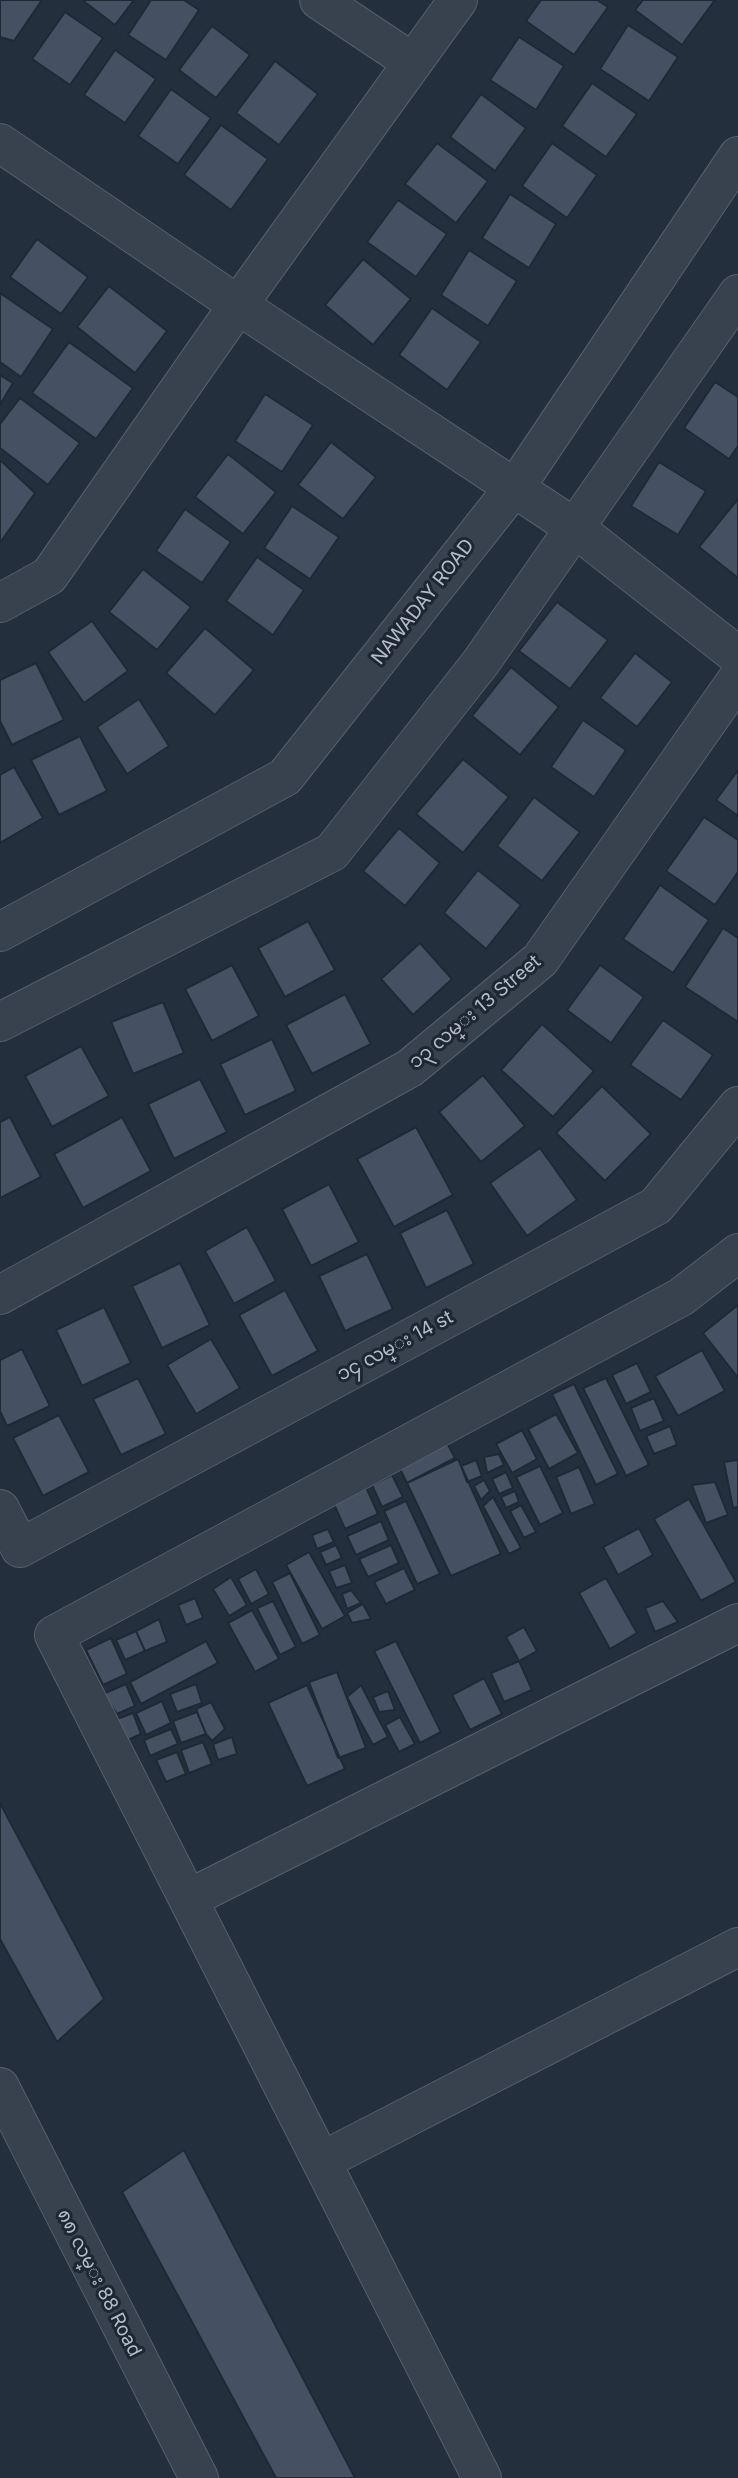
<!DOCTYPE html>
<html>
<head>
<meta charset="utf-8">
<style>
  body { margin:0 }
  canvas { display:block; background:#242f3e }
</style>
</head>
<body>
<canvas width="738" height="2478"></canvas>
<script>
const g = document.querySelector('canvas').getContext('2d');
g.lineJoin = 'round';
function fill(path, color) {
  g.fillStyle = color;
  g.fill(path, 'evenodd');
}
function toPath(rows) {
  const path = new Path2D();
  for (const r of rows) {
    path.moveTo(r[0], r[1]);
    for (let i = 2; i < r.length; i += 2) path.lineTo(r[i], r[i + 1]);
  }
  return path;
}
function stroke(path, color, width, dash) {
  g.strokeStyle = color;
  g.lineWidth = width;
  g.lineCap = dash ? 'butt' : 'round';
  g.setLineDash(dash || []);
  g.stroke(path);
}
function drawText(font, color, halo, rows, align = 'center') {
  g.font = font + ' Inter,"Noto Sans Myanmar",sans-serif';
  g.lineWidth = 6;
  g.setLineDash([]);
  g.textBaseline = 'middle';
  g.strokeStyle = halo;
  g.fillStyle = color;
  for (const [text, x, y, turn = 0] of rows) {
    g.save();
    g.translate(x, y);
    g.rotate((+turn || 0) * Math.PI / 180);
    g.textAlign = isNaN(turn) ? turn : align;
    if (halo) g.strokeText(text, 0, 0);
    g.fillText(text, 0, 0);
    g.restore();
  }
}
const building = toPath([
  [0,0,42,0,14,41,0,37,0,0],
  [82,0,134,0,115,25,82,0],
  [151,0,184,0,199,10,166,60,128,35,151,0],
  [541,0,597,0,608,7,574,55,526,21,541,0],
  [643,0,715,0,682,45,635,10,643,0],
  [65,12,103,38,70,85,32,59,65,12],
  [628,25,678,57,649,101,600,69,628,25],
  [212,26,250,55,216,98,179,70,212,26],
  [519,37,564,66,536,110,490,80,519,37],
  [115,50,156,79,125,123,84,95,115,50],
  [275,61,318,94,279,145,236,113,275,61],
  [592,83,637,114,606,157,562,126,592,83],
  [171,89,211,118,178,164,138,136,171,89],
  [481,94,526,128,495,171,450,137,481,94],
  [221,125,268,159,231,210,184,175,221,125],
  [437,143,488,181,456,223,405,184,437,143],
  [552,143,597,175,567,218,522,186,552,143],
  [510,194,556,224,529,268,482,238,510,194],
  [398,200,447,234,416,277,367,242,398,200],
  [37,239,88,277,61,314,10,277,37,239],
  [469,250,517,281,488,326,441,295,469,250],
  [363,259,411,299,373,345,325,305,363,259],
  [109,286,167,331,135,373,77,327,109,286],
  [0,293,53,329,21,377,0,362,0,293],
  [432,308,481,342,447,390,399,355,432,308],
  [69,342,133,388,96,439,32,393,69,342],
  [0,375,13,383,0,405,0,375],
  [715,382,738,397,738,446,729,459,684,428,715,382],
  [265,394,313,425,282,472,235,441,265,394],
  [20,398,80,443,48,485,0,448,0,424,20,398],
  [331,442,376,477,343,519,298,485,331,442],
  [228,454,276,492,243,534,195,497,228,454],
  [0,460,35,493,0,543,0,460],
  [659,462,706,491,678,535,631,506,659,462],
  [738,499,738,578,699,547,738,499],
  [292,506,339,537,310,579,264,548,292,506],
  [185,509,231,542,202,583,156,551,185,509],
  [257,557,304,590,273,635,226,601,257,557],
  [143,569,191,607,157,650,109,612,143,569],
  [557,602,608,640,570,689,519,651,557,602],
  [92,621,128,671,84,703,48,652,92,621],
  [205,628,254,670,215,715,166,673,205,628],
  [635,653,672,682,637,727,600,698,635,653],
  [36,663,64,720,12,745,0,721,0,680,36,663],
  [511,667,559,707,520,755,472,716,511,667],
  [139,699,169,746,127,774,97,727,139,699],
  [583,720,626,750,594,797,551,767,583,720],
  [80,736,107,791,59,815,31,760,80,736],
  [463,759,509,797,463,853,416,814,463,759],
  [14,767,43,818,0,843,0,775,14,767],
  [738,770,738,816,716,800,738,770],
  [534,797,580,832,542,881,497,846,534,797],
  [704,817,738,840,738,872,715,905,666,871,704,817],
  [399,828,440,863,405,906,363,871,399,828],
  [478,870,521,905,486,949,444,913,478,870],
  [660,885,709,920,673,973,623,939,660,885],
  [308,921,335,970,285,997,258,948,308,921],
  [723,928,738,938,738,1022,685,987,723,928],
  [420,943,452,979,413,1015,381,979,420,943],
  [232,965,259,1016,212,1041,185,989,232,965],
  [600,965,644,997,611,1043,567,1010,600,965],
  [345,994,371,1044,312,1074,286,1025,345,994],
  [163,1002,184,1053,133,1074,111,1022,163,1002],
  [663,1020,713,1055,681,1100,630,1065,663,1020],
  [542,1024,594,1071,553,1117,501,1070,542,1024],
  [272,1039,296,1091,245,1115,220,1064,272,1039],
  [81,1046,109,1096,52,1127,25,1076,81,1046],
  [483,1075,525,1126,481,1162,439,1112,483,1075],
  [200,1079,227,1132,174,1159,148,1104,200,1079],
  [602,1086,651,1134,605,1181,556,1133,602,1086],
  [10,1117,41,1177,0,1198,0,1122,10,1117],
  [122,1117,151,1171,83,1208,54,1154,122,1117],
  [416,1127,453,1195,394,1227,357,1159,416,1127],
  [540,1148,577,1200,527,1236,490,1183,540,1148],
  [329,1184,359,1242,311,1266,282,1209,329,1184],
  [447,1210,474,1264,426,1288,400,1233,447,1210],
  [247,1227,276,1281,234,1304,205,1251,247,1227],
  [367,1254,393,1309,345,1331,319,1276,367,1254],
  [180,1263,210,1325,162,1348,132,1286,180,1263],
  [285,1290,318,1351,272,1376,239,1315,285,1290],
  [738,1305,738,1378,703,1333,738,1305],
  [104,1307,131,1363,82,1386,56,1330,104,1307],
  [211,1339,240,1388,196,1414,167,1365,211,1339],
  [22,1349,50,1406,7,1426,0,1411,0,1360,22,1349],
  [702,1350,725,1391,678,1416,655,1376,702,1350],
  [637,1363,651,1392,626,1404,612,1375,637,1363],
  [138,1378,166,1434,121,1455,93,1399,138,1378],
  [606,1378,649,1465,626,1476,583,1388,606,1378],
  [574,1384,618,1474,596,1485,552,1394,574,1384],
  [654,1398,664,1421,640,1431,631,1408,654,1398],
  [556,1414,578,1453,549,1469,528,1429,556,1414],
  [59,1415,89,1472,43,1496,13,1438,59,1415],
  [670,1426,677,1445,654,1454,646,1436,670,1426],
  [522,1430,537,1459,512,1473,496,1444,522,1430],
  [446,1441,455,1458,407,1483,398,1465,446,1441],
  [499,1454,504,1465,487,1473,484,1457,499,1454],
  [458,1459,501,1554,451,1576,407,1483,458,1459],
  [476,1460,482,1476,467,1482,461,1466,476,1460],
  [738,1460,738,1507,733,1508,724,1462,738,1460],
  [540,1466,563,1513,540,1525,516,1477,540,1466],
  [579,1467,595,1504,571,1514,556,1477,579,1467],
  [506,1472,513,1488,499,1494,492,1479,506,1472],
  [392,1475,403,1497,382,1507,372,1485,392,1475],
  [484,1480,490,1491,481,1500,474,1486,484,1480],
  [715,1482,728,1515,706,1523,692,1485,715,1482],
  [366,1487,378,1514,345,1529,333,1502,366,1487],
  [515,1491,519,1502,506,1508,501,1497,515,1491],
  [493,1497,521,1548,509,1554,483,1506,493,1497],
  [689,1499,736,1582,701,1601,654,1519,689,1499],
  [406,1501,440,1574,417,1584,384,1511,406,1501],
  [521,1505,536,1532,524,1538,510,1511,521,1505],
  [381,1521,389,1540,356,1555,347,1536,381,1521],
  [639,1528,653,1555,618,1575,603,1547,639,1528],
  [328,1529,334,1542,317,1549,312,1535,328,1529],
  [336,1545,342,1558,326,1565,320,1552,336,1545],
  [391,1545,399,1563,368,1577,359,1559,391,1545],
  [309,1552,345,1616,322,1629,286,1565,309,1552],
  [345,1565,352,1583,336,1588,329,1571,345,1565],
  [404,1568,415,1590,386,1604,374,1582,404,1568],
  [256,1569,269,1594,251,1604,238,1579,256,1569],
  [290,1573,320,1635,302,1644,272,1582,290,1573],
  [231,1577,247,1605,229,1616,213,1589,231,1577],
  [606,1578,637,1633,610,1649,579,1593,606,1578],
  [351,1590,361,1603,347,1609,342,1594,351,1590],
  [195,1598,203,1618,186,1625,178,1605,195,1598],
  [273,1601,296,1647,280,1655,257,1608,273,1601],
  [663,1601,678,1622,655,1632,645,1608,663,1601],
  [363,1604,371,1619,352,1623,347,1613,363,1604],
  [252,1610,279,1659,255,1672,228,1623,252,1610],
  [159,1619,167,1642,145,1651,136,1631,159,1619],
  [524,1627,537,1651,519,1661,506,1637,524,1627],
  [136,1631,145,1651,125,1660,116,1640,136,1631],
  [111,1638,127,1674,103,1685,86,1650,111,1638],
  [206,1641,218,1663,141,1704,130,1682,206,1641],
  [396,1641,441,1732,420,1743,374,1651,396,1641],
  [519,1661,532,1690,504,1702,491,1673,519,1661],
  [337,1672,366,1748,338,1758,309,1682,337,1672],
  [484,1678,502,1714,470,1730,452,1695,484,1678],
  [126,1684,135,1706,117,1714,103,1694,126,1684],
  [196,1684,202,1703,177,1712,170,1694,196,1684],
  [307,1685,345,1769,307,1786,268,1703,307,1685],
  [361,1685,388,1737,373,1745,347,1697,361,1685],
  [388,1691,395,1710,379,1712,373,1697,388,1691],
  [162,1701,171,1723,146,1735,136,1713,162,1701],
  [211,1702,225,1729,212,1741,206,1734,196,1709,211,1702],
  [197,1712,206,1734,181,1743,173,1721,197,1712],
  [133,1713,141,1734,126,1741,117,1719,133,1713],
  [400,1717,415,1744,399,1752,385,1725,400,1717],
  [171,1729,178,1744,150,1756,144,1740,171,1729],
  [232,1737,237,1754,218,1760,213,1744,232,1737],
  [203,1742,212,1764,189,1773,181,1750,203,1742],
  [177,1752,186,1774,166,1782,156,1760,177,1752],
  [0,1803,104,1999,57,2042,0,1939,0,1803],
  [184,2150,355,2478,276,2478,122,2192,184,2150]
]);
fill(building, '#455162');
stroke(building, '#1f2835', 2);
const street = toPath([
  [319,0,412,62],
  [0,143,238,305,575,528,738,656],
  [0,603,49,576,238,305,458,0],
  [0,932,285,777,523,476,738,156],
  [0,1022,332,852,481,662,738,294],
  [0,1295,410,1068,540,960,738,678],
  [0,1509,20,1548,656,1206,738,1106],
  [188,1899,738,1623],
  [0,2087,199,2478],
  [322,2161,738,1947],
  [482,2478,54,1635,681,1297,738,1253]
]);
stroke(street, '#565f6c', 40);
stroke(street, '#38414e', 38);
drawText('19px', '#b4bcc9', '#1d2633', [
  ["NAWADAY ROAD",423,602,-52],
  ["၁၃ လမ္း 13 Street",475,1012,-40],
  ["၁၄ လမ္း 14 st",395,1346,-28],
  ["၈၈ လမ္း 88 Road",99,2283,63]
]);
</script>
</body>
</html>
